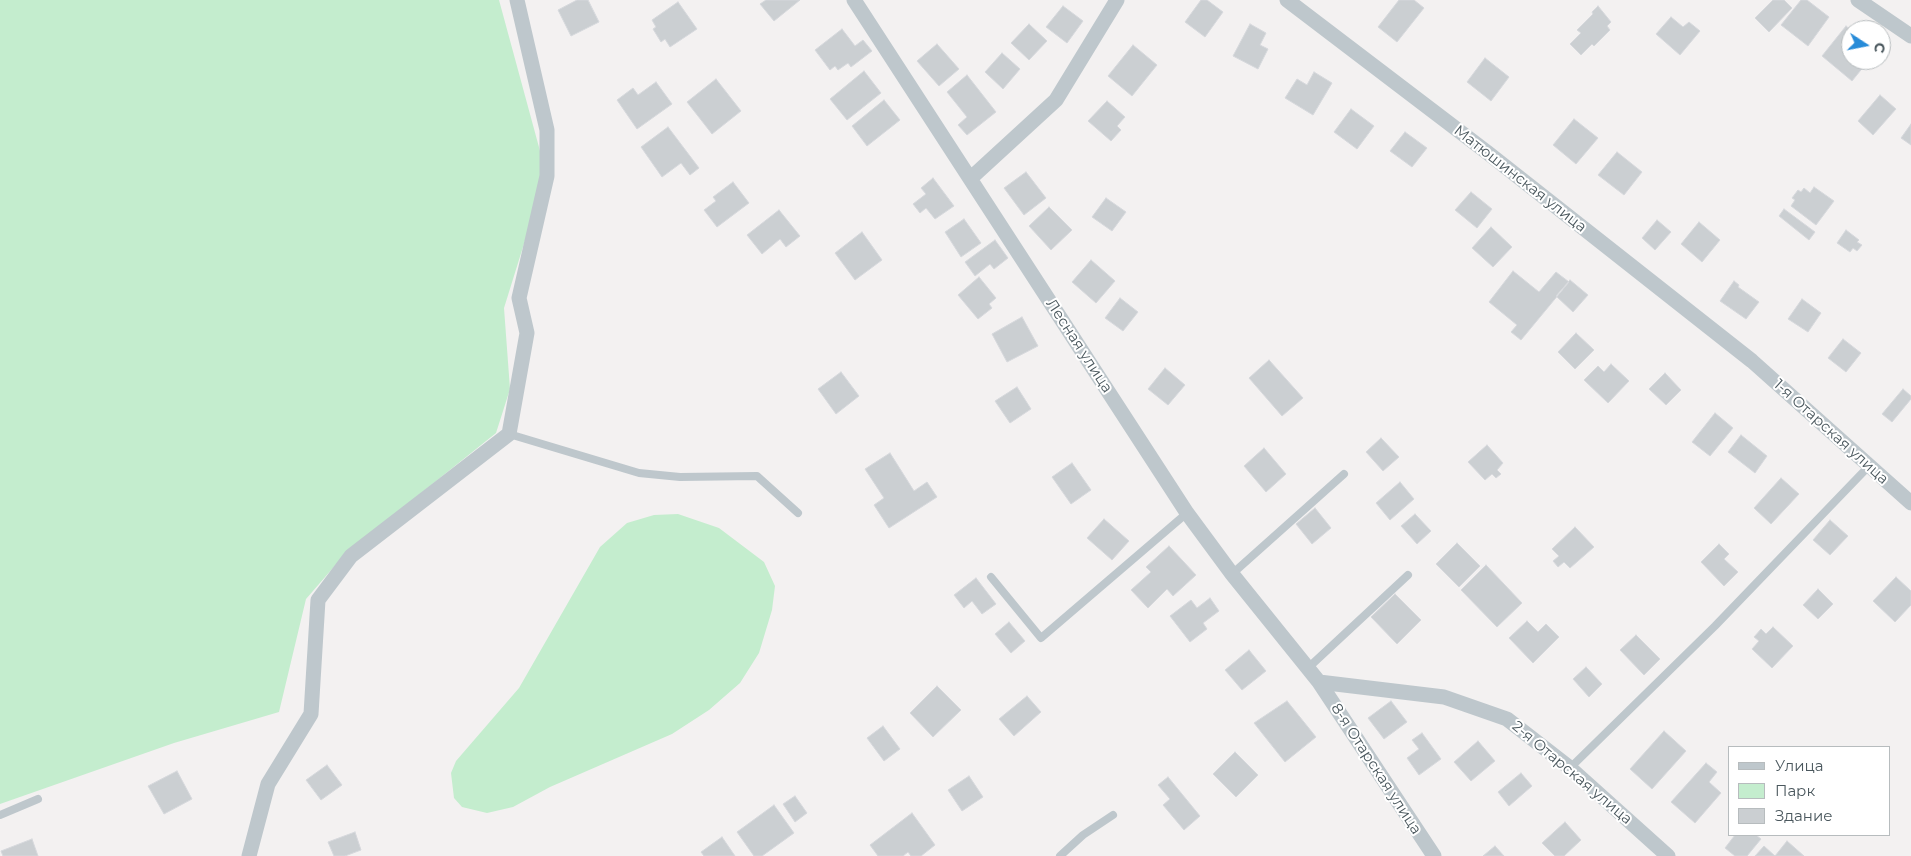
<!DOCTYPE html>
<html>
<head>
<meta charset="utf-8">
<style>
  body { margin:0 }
  #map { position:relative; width:1911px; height:856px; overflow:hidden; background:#f3f1f1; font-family:Montserrat,sans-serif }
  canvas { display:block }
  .legend { position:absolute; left:1728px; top:746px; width:162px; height:90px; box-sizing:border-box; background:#fff; border:1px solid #b7bcbe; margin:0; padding:6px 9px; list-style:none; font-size:15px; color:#4a575d }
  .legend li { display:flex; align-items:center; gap:10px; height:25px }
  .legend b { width:25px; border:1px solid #b7bcbe }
  .north { position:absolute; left:1841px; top:20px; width:50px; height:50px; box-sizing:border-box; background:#fff; border:1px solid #b7bcbe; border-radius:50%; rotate:101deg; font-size:14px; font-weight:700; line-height:20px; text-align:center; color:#4a575d }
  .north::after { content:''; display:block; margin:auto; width:18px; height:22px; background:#278bd8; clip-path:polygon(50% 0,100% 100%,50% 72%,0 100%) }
</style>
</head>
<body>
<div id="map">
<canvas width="1911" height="856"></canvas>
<ul class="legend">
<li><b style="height:6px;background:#bec7cc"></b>Улица</li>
<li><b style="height:14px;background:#c4edce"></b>Парк</li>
<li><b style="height:14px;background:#cbcfd2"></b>Здание</li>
</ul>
<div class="north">С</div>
</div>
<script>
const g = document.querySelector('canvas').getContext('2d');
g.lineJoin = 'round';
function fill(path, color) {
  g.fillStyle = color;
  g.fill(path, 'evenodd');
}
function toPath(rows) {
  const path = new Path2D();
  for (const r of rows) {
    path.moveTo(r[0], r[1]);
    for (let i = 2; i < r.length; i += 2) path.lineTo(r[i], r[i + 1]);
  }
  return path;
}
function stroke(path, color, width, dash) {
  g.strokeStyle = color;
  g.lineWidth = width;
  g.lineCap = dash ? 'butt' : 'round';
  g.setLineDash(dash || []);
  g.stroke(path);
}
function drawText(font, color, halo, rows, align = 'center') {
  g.font = font + ' Montserrat,sans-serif';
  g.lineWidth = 4;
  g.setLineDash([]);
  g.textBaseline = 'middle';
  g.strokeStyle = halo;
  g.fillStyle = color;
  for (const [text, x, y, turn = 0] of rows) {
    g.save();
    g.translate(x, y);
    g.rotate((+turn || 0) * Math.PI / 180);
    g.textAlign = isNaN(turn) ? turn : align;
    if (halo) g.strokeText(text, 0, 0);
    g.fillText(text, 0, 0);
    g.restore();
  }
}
fill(toPath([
  [0,0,499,0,546,173,504,308,510,389,496,433,345,554,306,599,279,712,174,743,0,804],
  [678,514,719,528,764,562,775,586,772,610,759,653,740,683,709,710,672,734,550,787,513,807,487,813,462,807,454,798,451,773,456,761,519,688,600,547,627,523,654,515]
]), '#c4edce');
const building = toPath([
  [577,0,588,0,599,22,571,36,558,10,577,0],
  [766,0,800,0,774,21,760,4,766,0],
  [1201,0,1207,0,1223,12,1205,37,1185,22,1201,0],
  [1399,0,1414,0,1424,8,1397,42,1378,27,1399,0],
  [1773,0,1784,0,1792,8,1769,32,1755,18,1773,0],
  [1801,0,1807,0,1829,17,1808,46,1781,25,1801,0],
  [678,2,697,29,670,47,665,39,661,42,653,29,656,27,652,20,678,2],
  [1063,6,1083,21,1067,43,1046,27,1063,6],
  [1598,6,1611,22,1607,26,1610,30,1594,46,1592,44,1581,55,1570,44,1581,33,1577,30,1593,14,1592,12,1598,6],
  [1671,17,1683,27,1689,22,1700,31,1680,55,1656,34,1671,17],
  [1029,24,1047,41,1029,60,1011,43,1029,24],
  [1250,24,1266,33,1260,45,1268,49,1258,69,1233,56,1250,24],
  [1846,26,1851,30,1851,60,1869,60,1852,81,1822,56,1846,26],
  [842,29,855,46,863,40,872,51,851,67,848,63,838,70,835,66,830,70,815,50,842,29],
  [937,44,959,69,939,86,917,61,937,44],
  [1133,45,1157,65,1132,96,1108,76,1133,45],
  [1002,53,1020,69,1003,89,985,72,1002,53],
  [1485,58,1509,77,1491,101,1467,82,1485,58],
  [864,71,881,93,847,120,830,99,864,71],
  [1314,72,1332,83,1313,115,1285,98,1297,79,1307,85,1314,72],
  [967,75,996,112,967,135,958,125,967,117,947,92,967,75],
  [716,79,741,111,712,134,687,102,716,79],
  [656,82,672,104,637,129,617,100,633,88,638,95,656,82],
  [1880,95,1896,109,1873,135,1858,121,1880,95],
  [884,100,900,120,867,146,852,126,884,100],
  [1107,101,1125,117,1117,126,1121,130,1111,141,1088,121,1107,101],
  [1351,109,1374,126,1357,149,1334,132,1351,109],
  [1574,119,1598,138,1576,164,1553,145,1574,119],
  [1911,124,1911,145,1901,138,1911,124],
  [668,127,699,168,690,175,681,163,662,177,641,147,668,127],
  [1405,132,1427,148,1412,167,1390,151,1405,132],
  [1617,152,1642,172,1624,195,1598,175,1617,152],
  [1026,172,1046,198,1024,215,1004,188,1026,172],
  [933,178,954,206,935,219,926,208,920,213,913,204,926,194,921,188,933,178],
  [733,182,749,203,717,227,704,210,716,201,713,197,733,182],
  [1814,187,1834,201,1816,225,1791,206,1795,200,1792,198,1798,190,1801,192,1804,188,1810,193,1814,187],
  [1471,192,1492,209,1477,228,1455,210,1471,192],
  [1106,198,1126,212,1112,231,1092,217,1106,198],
  [1049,207,1072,230,1051,250,1029,226,1049,207],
  [1784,209,1815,232,1809,240,1779,216,1784,209],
  [779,210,800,236,786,247,780,239,762,254,747,235,779,210],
  [964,219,981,243,961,257,945,232,964,219],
  [1657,220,1671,232,1655,250,1642,238,1657,220],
  [1699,222,1720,240,1702,262,1681,244,1699,222],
  [1491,227,1512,247,1493,267,1472,248,1491,227],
  [1846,230,1859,240,1857,242,1862,245,1857,251,1853,248,1850,252,1837,243,1846,230],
  [862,232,882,260,855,280,835,253,862,232],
  [995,240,1008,258,994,269,990,264,975,276,965,262,995,240],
  [1091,260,1115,281,1096,303,1072,282,1091,260],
  [1513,271,1539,292,1556,272,1569,282,1521,340,1511,332,1517,325,1489,302,1513,271],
  [979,277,996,298,989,304,992,308,978,319,958,295,979,277],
  [1570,280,1588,295,1573,312,1556,296,1570,280],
  [1734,281,1739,285,1738,287,1759,302,1746,319,1720,301,1734,281],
  [1120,298,1138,312,1123,331,1105,318,1120,298],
  [1802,299,1821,313,1808,332,1788,319,1802,299],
  [1022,317,1038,346,1007,362,992,334,1022,317],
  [1576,333,1594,350,1575,369,1558,352,1576,333],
  [1843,339,1861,353,1846,372,1828,358,1843,339],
  [1269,360,1303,398,1282,416,1249,378,1269,360],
  [1611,364,1629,381,1608,403,1584,380,1598,366,1604,372,1611,364],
  [1165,368,1185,385,1168,405,1148,389,1165,368],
  [841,372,859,396,836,414,818,389,841,372],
  [1665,373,1681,390,1666,405,1649,389,1665,373],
  [1017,387,1031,409,1010,423,995,401,1017,387],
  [1903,389,1911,396,1911,399,1892,422,1882,414,1903,389],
  [1715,413,1733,428,1710,456,1692,442,1715,413],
  [1741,435,1767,456,1755,473,1728,452,1741,435],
  [1381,438,1399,457,1383,471,1366,452,1381,438],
  [1487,445,1503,463,1497,470,1501,474,1496,478,1492,474,1485,480,1468,462,1487,445],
  [1264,448,1286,474,1266,492,1244,466,1264,448],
  [890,453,914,491,927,482,937,497,889,528,874,505,884,498,865,469,890,453],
  [1072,463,1091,490,1071,504,1052,477,1072,463],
  [1781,478,1799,494,1771,524,1754,508,1781,478],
  [1400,482,1414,499,1390,520,1376,503,1400,482],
  [1315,508,1331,528,1312,544,1296,524,1315,508],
  [1415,514,1431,531,1417,544,1401,526,1415,514],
  [1104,519,1129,541,1112,560,1087,538,1104,519],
  [1830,520,1848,536,1830,555,1813,540,1830,520],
  [1575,527,1594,547,1570,568,1564,562,1558,567,1553,561,1559,556,1552,549,1575,527],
  [1457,543,1480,566,1459,587,1436,564,1457,543],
  [1719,544,1729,554,1724,559,1738,572,1724,586,1701,562,1719,544],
  [1169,546,1196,575,1173,596,1167,589,1148,608,1131,590,1151,572,1146,567,1169,546],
  [1486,565,1522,603,1497,627,1461,590,1486,565],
  [1896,577,1911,591,1911,605,1895,622,1873,601,1896,577],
  [976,578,996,604,982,614,972,601,964,608,954,595,976,578],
  [1818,589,1833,604,1818,619,1803,605,1818,589],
  [1395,594,1421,620,1397,644,1371,617,1395,594],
  [1210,598,1219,611,1203,623,1207,629,1190,642,1170,616,1191,600,1197,608,1210,598],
  [1527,621,1538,632,1546,624,1559,637,1533,663,1509,638,1527,621],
  [1009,622,1025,641,1011,653,995,634,1009,622],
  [1773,627,1793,646,1772,668,1752,649,1759,641,1754,637,1761,629,1766,634,1773,627],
  [1636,635,1660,659,1644,675,1620,650,1636,635],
  [1249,650,1266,671,1242,690,1225,670,1249,650],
  [1586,667,1602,684,1589,697,1573,679,1586,667],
  [937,686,961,710,933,737,910,713,937,686],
  [1027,696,1041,712,1014,736,999,719,1027,696],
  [1287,701,1316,737,1285,762,1254,723,1287,701],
  [1391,701,1407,722,1384,739,1368,718,1391,701],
  [883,726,900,749,884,761,867,738,883,726],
  [1664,731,1686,751,1652,789,1630,769,1664,731],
  [1422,733,1441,759,1419,775,1407,758,1419,749,1412,740,1422,733],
  [1478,741,1495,761,1471,781,1454,762,1478,741],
  [1235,752,1258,775,1236,797,1213,774,1235,752],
  [1706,763,1717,772,1709,782,1721,793,1695,823,1671,802,1706,763],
  [327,765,342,785,321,800,306,780,327,765],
  [177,771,192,799,164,814,148,786,177,771],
  [1521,773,1532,786,1509,806,1498,792,1521,773],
  [969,776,983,797,962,811,948,790,969,776],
  [1168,777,1200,816,1184,830,1163,805,1170,799,1158,785,1168,777],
  [795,796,807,813,795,822,783,804,795,796],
  [774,805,794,833,762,856,754,856,737,832,774,805],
  [912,813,935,845,921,856,911,856,908,852,903,856,878,856,870,845,912,813],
  [1565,822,1581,840,1564,856,1555,856,1542,843,1565,822],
  [355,832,361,850,345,856,334,856,328,842,355,832],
  [1735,835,1756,835,1761,839,1747,856,1735,856,1725,848,1735,835],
  [722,837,735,856,704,856,701,852,722,837],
  [32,839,38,856,3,856,1,851,32,839],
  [1787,841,1804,856,1755,856,1764,846,1775,856,1787,841],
  [1495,846,1504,856,1483,856,1495,846]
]);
fill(building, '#cbcfd2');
stroke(building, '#d6d8dc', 1);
stroke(toPath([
  [509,434,639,473,680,477,757,476,798,513],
  [1232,574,1344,474],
  [991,577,1041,638,1187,513],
  [1308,668,1408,575],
  [1570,768,1715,626,1869,466],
  [0,815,38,799],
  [1060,856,1083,835,1113,815]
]), '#bec7cc', 8);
stroke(toPath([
  [854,0,1187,513,1232,574,1319,682,1434,856],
  [1287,0,1488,153,1752,361,1911,503],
  [1858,0,1911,36],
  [971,178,1056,100,1117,0],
  [1319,682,1444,697,1507,719,1570,768,1668,856],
  [249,856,268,784,311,714,318,600,351,556,509,434,527,333,519,298,547,176,547,130,517,0]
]), '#bec7cc', 15);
drawText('15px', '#4a575d', '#fff', [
  ["Матюшинская улица",1520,179,38],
  ["Лесная улица",1079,346,57],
  ["1-я Отарская улица",1831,432,42],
  ["8-я Отарская улица",1376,769,57],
  ["2-я Отарская улица",1572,773,40]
]);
</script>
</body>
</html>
